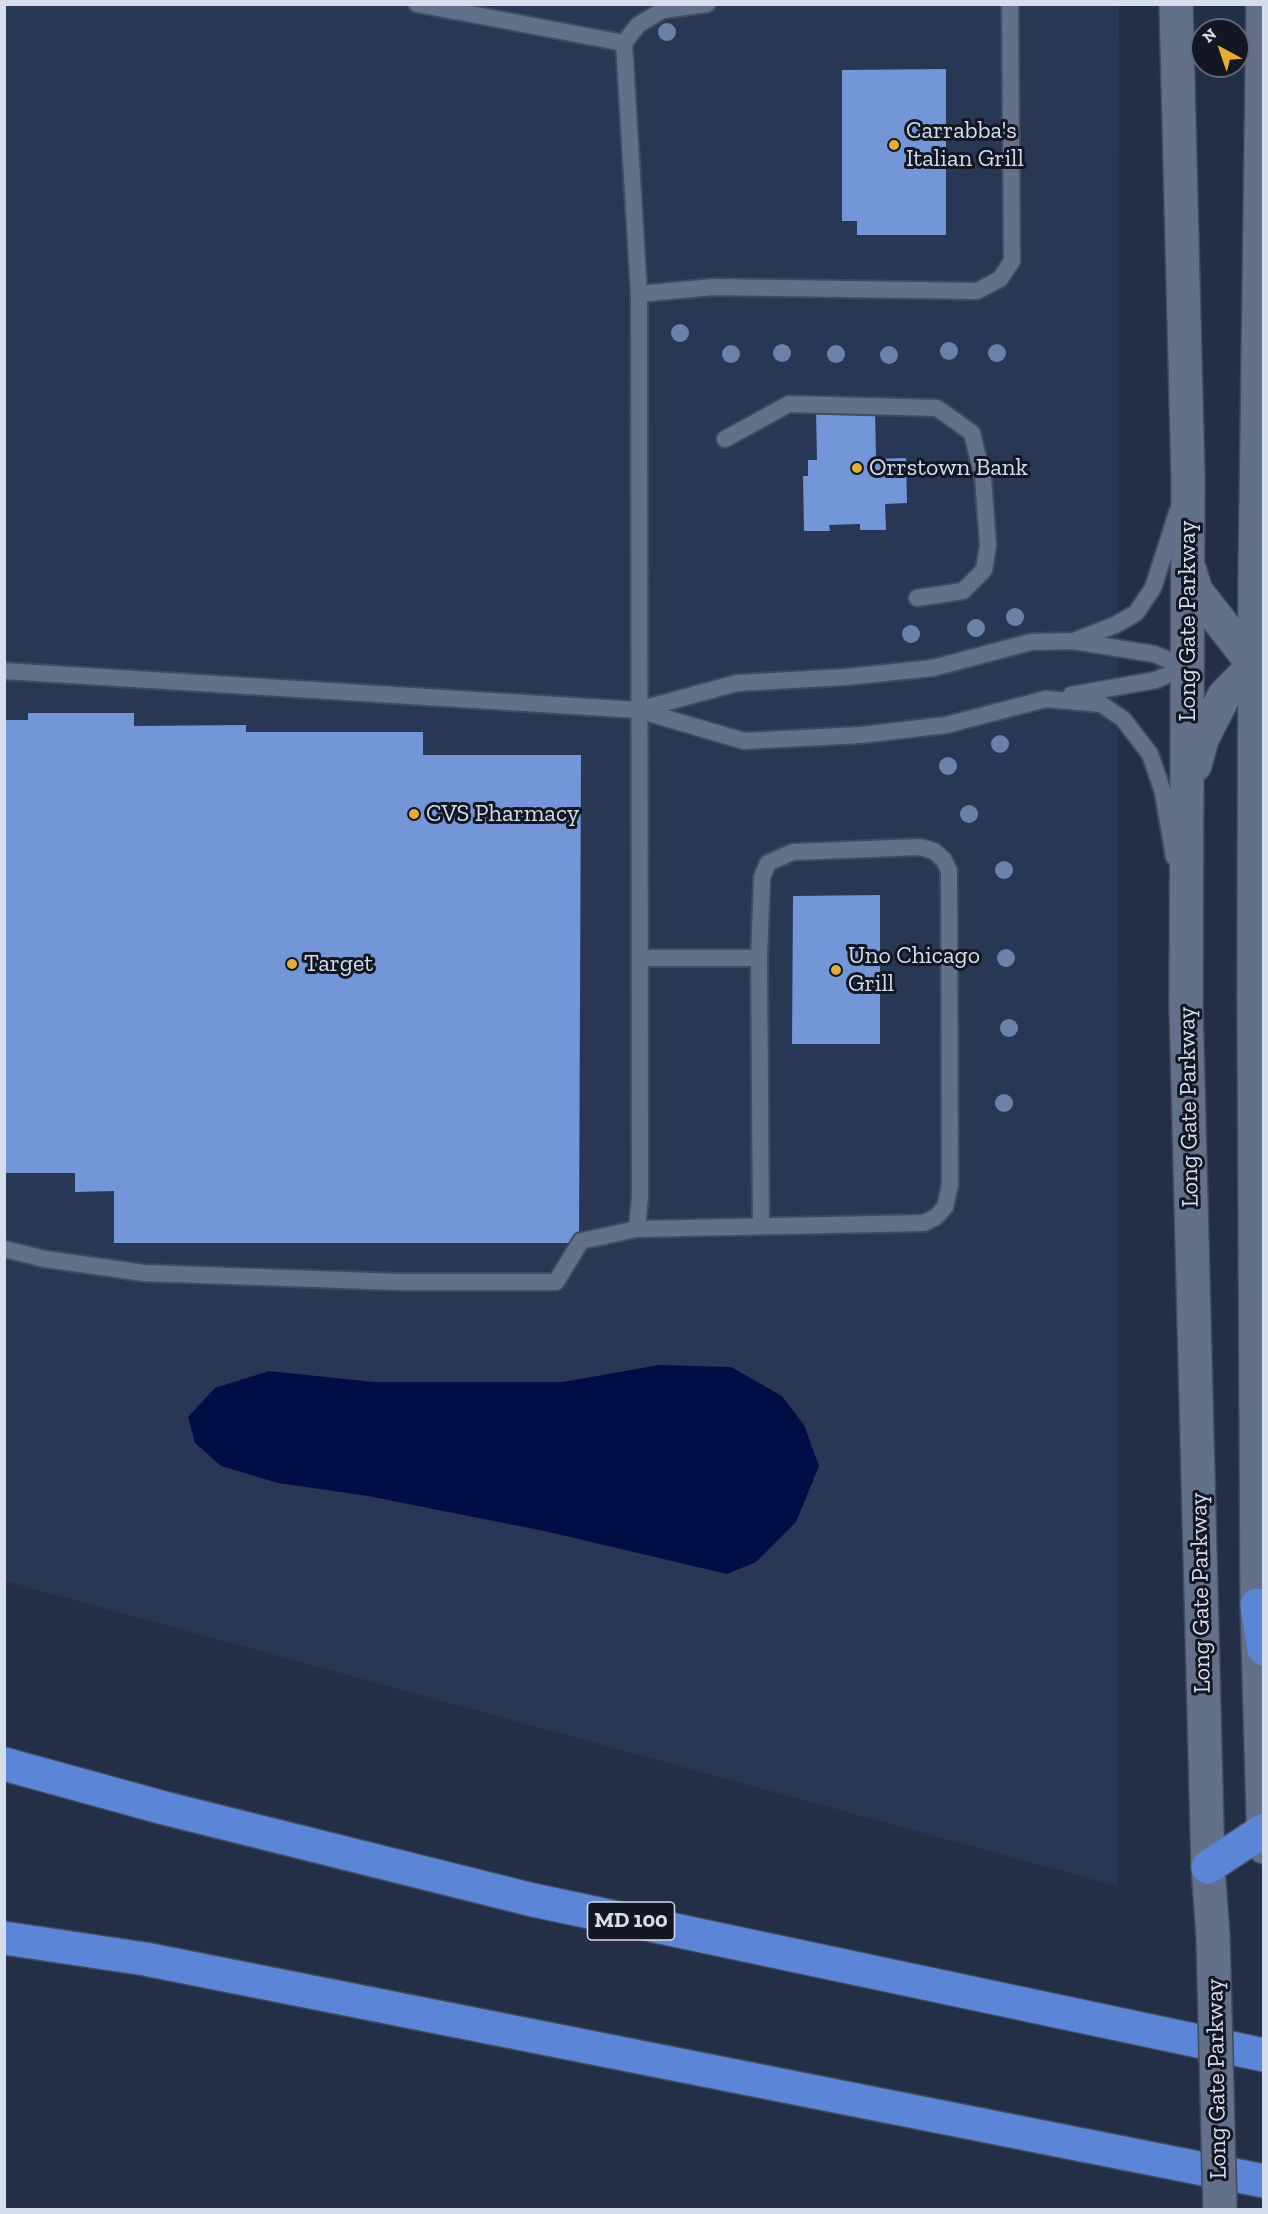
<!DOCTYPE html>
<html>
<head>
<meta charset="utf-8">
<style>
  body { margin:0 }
  #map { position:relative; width:1268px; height:2214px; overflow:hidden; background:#232f46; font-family:"Zilla Slab",serif }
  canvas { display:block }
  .frame { position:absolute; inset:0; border:6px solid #d6deed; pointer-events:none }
  .north { position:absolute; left:1190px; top:18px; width:60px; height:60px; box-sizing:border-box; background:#121722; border:2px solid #606773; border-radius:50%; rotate:320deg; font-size:16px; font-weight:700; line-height:24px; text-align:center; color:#d6deed }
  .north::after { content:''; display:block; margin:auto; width:21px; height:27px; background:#e4ad35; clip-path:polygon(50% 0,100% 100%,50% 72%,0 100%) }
</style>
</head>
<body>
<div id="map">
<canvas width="1268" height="2214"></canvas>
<div class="frame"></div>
<div class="north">N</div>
</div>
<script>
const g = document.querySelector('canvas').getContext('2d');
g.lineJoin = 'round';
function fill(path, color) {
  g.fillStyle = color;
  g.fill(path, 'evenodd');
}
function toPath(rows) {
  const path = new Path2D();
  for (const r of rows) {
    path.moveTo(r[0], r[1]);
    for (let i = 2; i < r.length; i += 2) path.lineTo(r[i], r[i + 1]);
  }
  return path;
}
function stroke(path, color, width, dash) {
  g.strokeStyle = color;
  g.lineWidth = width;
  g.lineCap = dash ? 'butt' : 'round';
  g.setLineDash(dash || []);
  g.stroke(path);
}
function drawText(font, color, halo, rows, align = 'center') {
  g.font = font + ' "Zilla Slab",serif';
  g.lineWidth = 6;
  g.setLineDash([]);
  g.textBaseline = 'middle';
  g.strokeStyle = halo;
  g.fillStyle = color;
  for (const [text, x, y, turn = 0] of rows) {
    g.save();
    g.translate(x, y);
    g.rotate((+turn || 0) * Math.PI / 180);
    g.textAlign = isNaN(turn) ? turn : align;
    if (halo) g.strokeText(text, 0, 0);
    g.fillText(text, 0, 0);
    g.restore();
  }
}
fill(toPath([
  [4,5,1119,5,1117,1886,5,1581]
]), '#283754');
fill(toPath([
  [659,1365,731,1367,782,1396,804,1425,819,1466,796,1522,756,1562,727,1574,549,1532,368,1496,278,1483,221,1466,195,1443,188,1417,215,1388,269,1371,373,1382,563,1382]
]), '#000e45');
fill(toPath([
  [946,69,946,235,857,235,857,221,842,221,842,70],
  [875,409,876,459,906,458,907,503,885,504,886,530,860,530,860,524,829,525,830,531,804,531,803,476,808,476,808,460,817,460,816,410],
  [28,713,134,713,134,726,246,725,246,732,423,732,423,755,581,755,579,1243,114,1243,114,1191,75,1192,75,1173,4,1173,4,720,28,720],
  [880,895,880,1044,792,1044,793,896]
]), '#7396d8');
const lane = toPath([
  [417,4,624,43],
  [639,294,713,287,977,291,1000,279,1012,261,1010,4],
  [725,439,789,404,937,408,972,433,983,478,988,545,984,570,963,591,917,598],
  [1076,640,1115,625,1136,613,1153,588,1178,510],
  [4,671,638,710,744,741,861,735,946,725,1046,699,1101,704,1123,719,1150,754,1163,792,1174,857],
  [1071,695,1156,680,1186,667],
  [638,710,737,683,846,677,933,668,1031,642,1073,641,1154,654,1186,667],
  [640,958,759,958],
  [637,1229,640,1197,639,294,624,43,638,25,663,10,707,4],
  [4,1249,45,1259,144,1273,400,1282,556,1282,581,1241,637,1229,924,1223,936,1217,945,1207,950,1185,949,871,944,860,934,851,920,847,793,852,768,863,762,877,759,958,761,1226]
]);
const secondary = toPath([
  [1176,4,1188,478,1186,1006,1208,1867,1213,1936],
  [1263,4,1255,579,1254,995,1257,1605,1264,1847],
  [1190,571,1196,591,1254,665],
  [1195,765,1202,739,1224,696,1254,665]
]);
const highway = toPath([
  [1257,1605,1264,1649],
  [4,1764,164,1808,533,1900,1264,2055],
  [1208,1867,1264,1830],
  [4,1938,145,1959,1264,2181]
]);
stroke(lane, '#414b5d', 20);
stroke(secondary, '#414b5d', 36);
stroke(highway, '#414b5d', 36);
stroke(lane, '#62708a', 16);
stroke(secondary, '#62708a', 33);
stroke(highway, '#5b85d6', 33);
const secondaryBridge = toPath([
  [1213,1936,1220,2210]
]);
stroke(secondaryBridge, '#414b5d', 36, []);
stroke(secondaryBridge, '#62708a', 33);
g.fillStyle = '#6c81a8';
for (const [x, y] of [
  [667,32],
  [680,333],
  [949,351],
  [782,353],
  [997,353],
  [731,354],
  [836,354],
  [889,355],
  [1015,617],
  [976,628],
  [911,634],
  [1000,744],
  [948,766],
  [969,814],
  [1004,870],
  [1006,958],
  [1009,1028],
  [1004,1103]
]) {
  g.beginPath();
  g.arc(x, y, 9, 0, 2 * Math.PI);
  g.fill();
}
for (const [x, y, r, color] of [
  [894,145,6,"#e4ad35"],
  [857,468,6,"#e4ad35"],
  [414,814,6,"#e4ad35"],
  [292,964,6,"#e4ad35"],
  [836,970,6,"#e4ad35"]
]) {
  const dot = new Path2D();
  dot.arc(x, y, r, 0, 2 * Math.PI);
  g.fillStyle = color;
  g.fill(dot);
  stroke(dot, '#121722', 2);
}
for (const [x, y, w] of [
  [631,1921,87]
]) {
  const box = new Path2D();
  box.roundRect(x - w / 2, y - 19, w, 38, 4.5);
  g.fillStyle = '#121722';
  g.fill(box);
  stroke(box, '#d6deed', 1.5);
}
drawText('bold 22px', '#d6deed', null, [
  ["MD 100",631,1921]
]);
drawText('24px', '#d6deed', '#121722', [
  ["Carrabba's",906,131],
  ["Italian Grill",906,159],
  ["Orrstown Bank",869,468],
  ["CVS Pharmacy",426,814],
  ["Uno Chicago",848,956],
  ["Grill",848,984],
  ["Target",304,964]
], 'left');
drawText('24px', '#d6deed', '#121722', [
  ["Long Gate Parkway",1188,621,-90],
  ["Long Gate Parkway",1189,1107,-91],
  ["Long Gate Parkway",1201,1593,-91],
  ["Long Gate Parkway",1217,2079,-91]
]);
</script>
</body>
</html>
